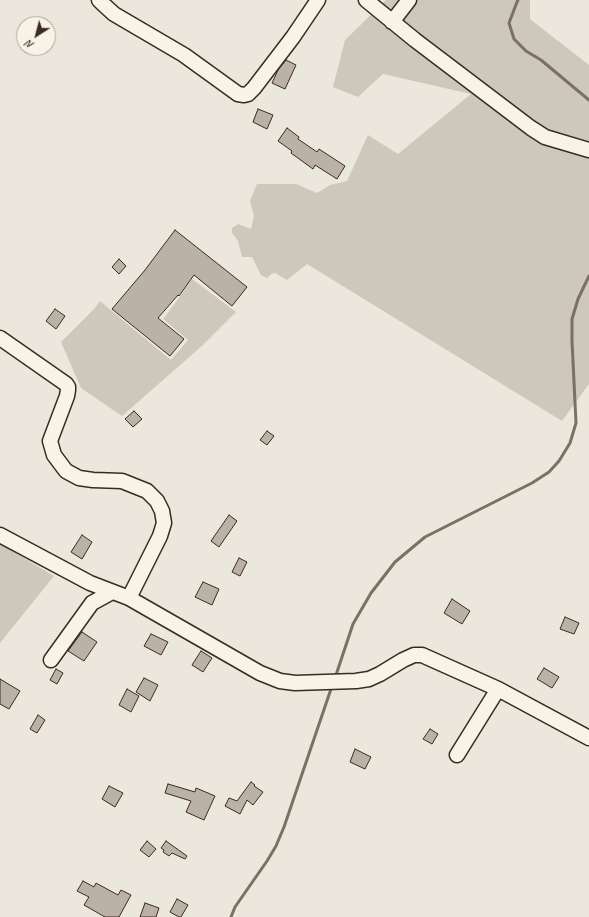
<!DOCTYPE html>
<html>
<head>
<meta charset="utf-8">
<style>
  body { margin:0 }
  #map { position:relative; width:589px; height:917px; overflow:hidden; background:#ece7dc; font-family:Caveat,sans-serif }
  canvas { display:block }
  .north { position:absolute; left:16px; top:16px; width:40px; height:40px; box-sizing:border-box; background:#f7f3e8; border:1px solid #aca397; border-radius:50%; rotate:216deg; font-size:11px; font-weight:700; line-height:16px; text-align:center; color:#3b2a1e }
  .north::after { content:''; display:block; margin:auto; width:14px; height:18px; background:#3b2a1e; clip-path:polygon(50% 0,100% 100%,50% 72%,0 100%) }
</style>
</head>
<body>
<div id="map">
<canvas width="589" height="917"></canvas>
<div class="north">N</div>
</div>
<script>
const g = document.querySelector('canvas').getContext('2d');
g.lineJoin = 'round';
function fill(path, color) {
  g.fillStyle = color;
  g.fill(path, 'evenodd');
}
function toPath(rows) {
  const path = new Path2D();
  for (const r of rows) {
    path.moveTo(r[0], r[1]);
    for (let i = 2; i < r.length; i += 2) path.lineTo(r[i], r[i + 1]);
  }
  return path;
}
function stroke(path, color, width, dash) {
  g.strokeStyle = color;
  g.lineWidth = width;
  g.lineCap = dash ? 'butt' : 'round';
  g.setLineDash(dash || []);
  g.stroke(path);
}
fill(toPath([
  [386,0,530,0,530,19,589,65,589,384,562,421,307,264,287,280,275,273,271,274,267,278,261,275,252,257,242,257,238,241,232,233,232,228,238,224,251,229,254,216,250,201,257,184,296,184,317,193,330,185,347,181,368,135,398,154,471,94,383,74,358,97,333,87,345,40],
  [192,279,236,312,203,345,122,416,81,388,61,342,95,308,100,301,171,360,188,340,163,319,176,302],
  [0,544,54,576,0,643]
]), '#cec8bc');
stroke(toPath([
  [518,0,517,2,509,23,514,39,526,51,541,60,589,100],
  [336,675,353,624,371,593,395,562,425,537,532,483,549,472,559,461,570,443,576,423,572,341,572,319,578,299,589,276],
  [231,917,235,907,267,861,276,846,284,827,331,689]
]), '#7c7064', 3);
const building = toPath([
  [286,60,296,65,285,89,272,83,278,70,286,60],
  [258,109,273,115,267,129,253,122,258,109],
  [287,128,299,137,298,139,317,152,319,149,345,166,337,179,315,165,313,169,291,153,292,151,278,141,287,128],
  [175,230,247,287,232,306,194,275,179,296,178,295,158,318,184,339,170,356,112,309,145,270,175,230],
  [119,259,126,266,119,274,112,267,119,259],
  [55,309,65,316,56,329,46,321,55,309],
  [134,411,142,419,133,427,125,419,134,411],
  [267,431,274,436,267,445,260,440,267,431],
  [229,515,237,521,219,547,211,541,229,515],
  [82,535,92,542,82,559,71,552,82,535],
  [239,558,247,562,240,576,232,572,239,558],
  [203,582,219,589,212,605,195,597,203,582],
  [452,599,470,611,462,624,444,613,452,599],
  [565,617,579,623,574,634,560,629,565,617],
  [82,632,97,642,84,661,68,651,82,632],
  [151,634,168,642,161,655,144,646,151,634],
  [201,651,212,658,203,672,192,665,201,651],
  [544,668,559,677,552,688,537,679,544,668],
  [56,669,63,673,57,684,50,680,56,669],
  [144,678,158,685,150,701,136,692,144,678],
  [0,679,20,691,9,709,0,704,0,679],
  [127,689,139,696,131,712,119,705,127,689],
  [38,715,45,720,37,733,30,729,38,715],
  [430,729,438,734,432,744,423,739,430,729],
  [355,749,371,757,365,769,350,762,355,749],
  [251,782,255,785,254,786,263,792,253,805,247,800,240,814,225,806,229,798,237,801,251,782],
  [168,784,195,792,196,788,215,796,204,820,186,812,191,801,165,793,168,784],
  [109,786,123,793,115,807,102,799,109,786],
  [147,841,156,849,149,857,140,850,147,841],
  [166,841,187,856,185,859,172,853,169,856,163,852,164,850,161,848,166,841],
  [83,881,94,887,96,883,118,895,121,890,131,895,119,917,105,917,84,905,89,897,77,891,83,881],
  [177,899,188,905,181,917,179,917,170,912,177,899],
  [145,903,159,908,156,917,140,917,145,903]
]);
fill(building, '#bab2a7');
stroke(building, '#3b2a1e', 1);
const minor = toPath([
  [99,0,103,4,114,14,184,55,238,94,244,95,248,94,254,88,293,37,318,0],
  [366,0,415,40,531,128,545,137,589,150],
  [392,22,409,0],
  [0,338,66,384,68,387,68,390,67,396,50,441,54,455,66,471,79,478,93,480,122,481,147,491,157,501,162,511,164,523,160,536,129,598],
  [0,535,90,583,129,598,260,673,280,681,295,683,356,681,369,679,380,674,403,660,414,655,422,655,498,689,589,738],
  [51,660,92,603,112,592],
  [457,755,498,689]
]);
stroke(minor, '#3b2a1e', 17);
stroke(minor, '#f7f3e8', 14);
</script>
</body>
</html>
